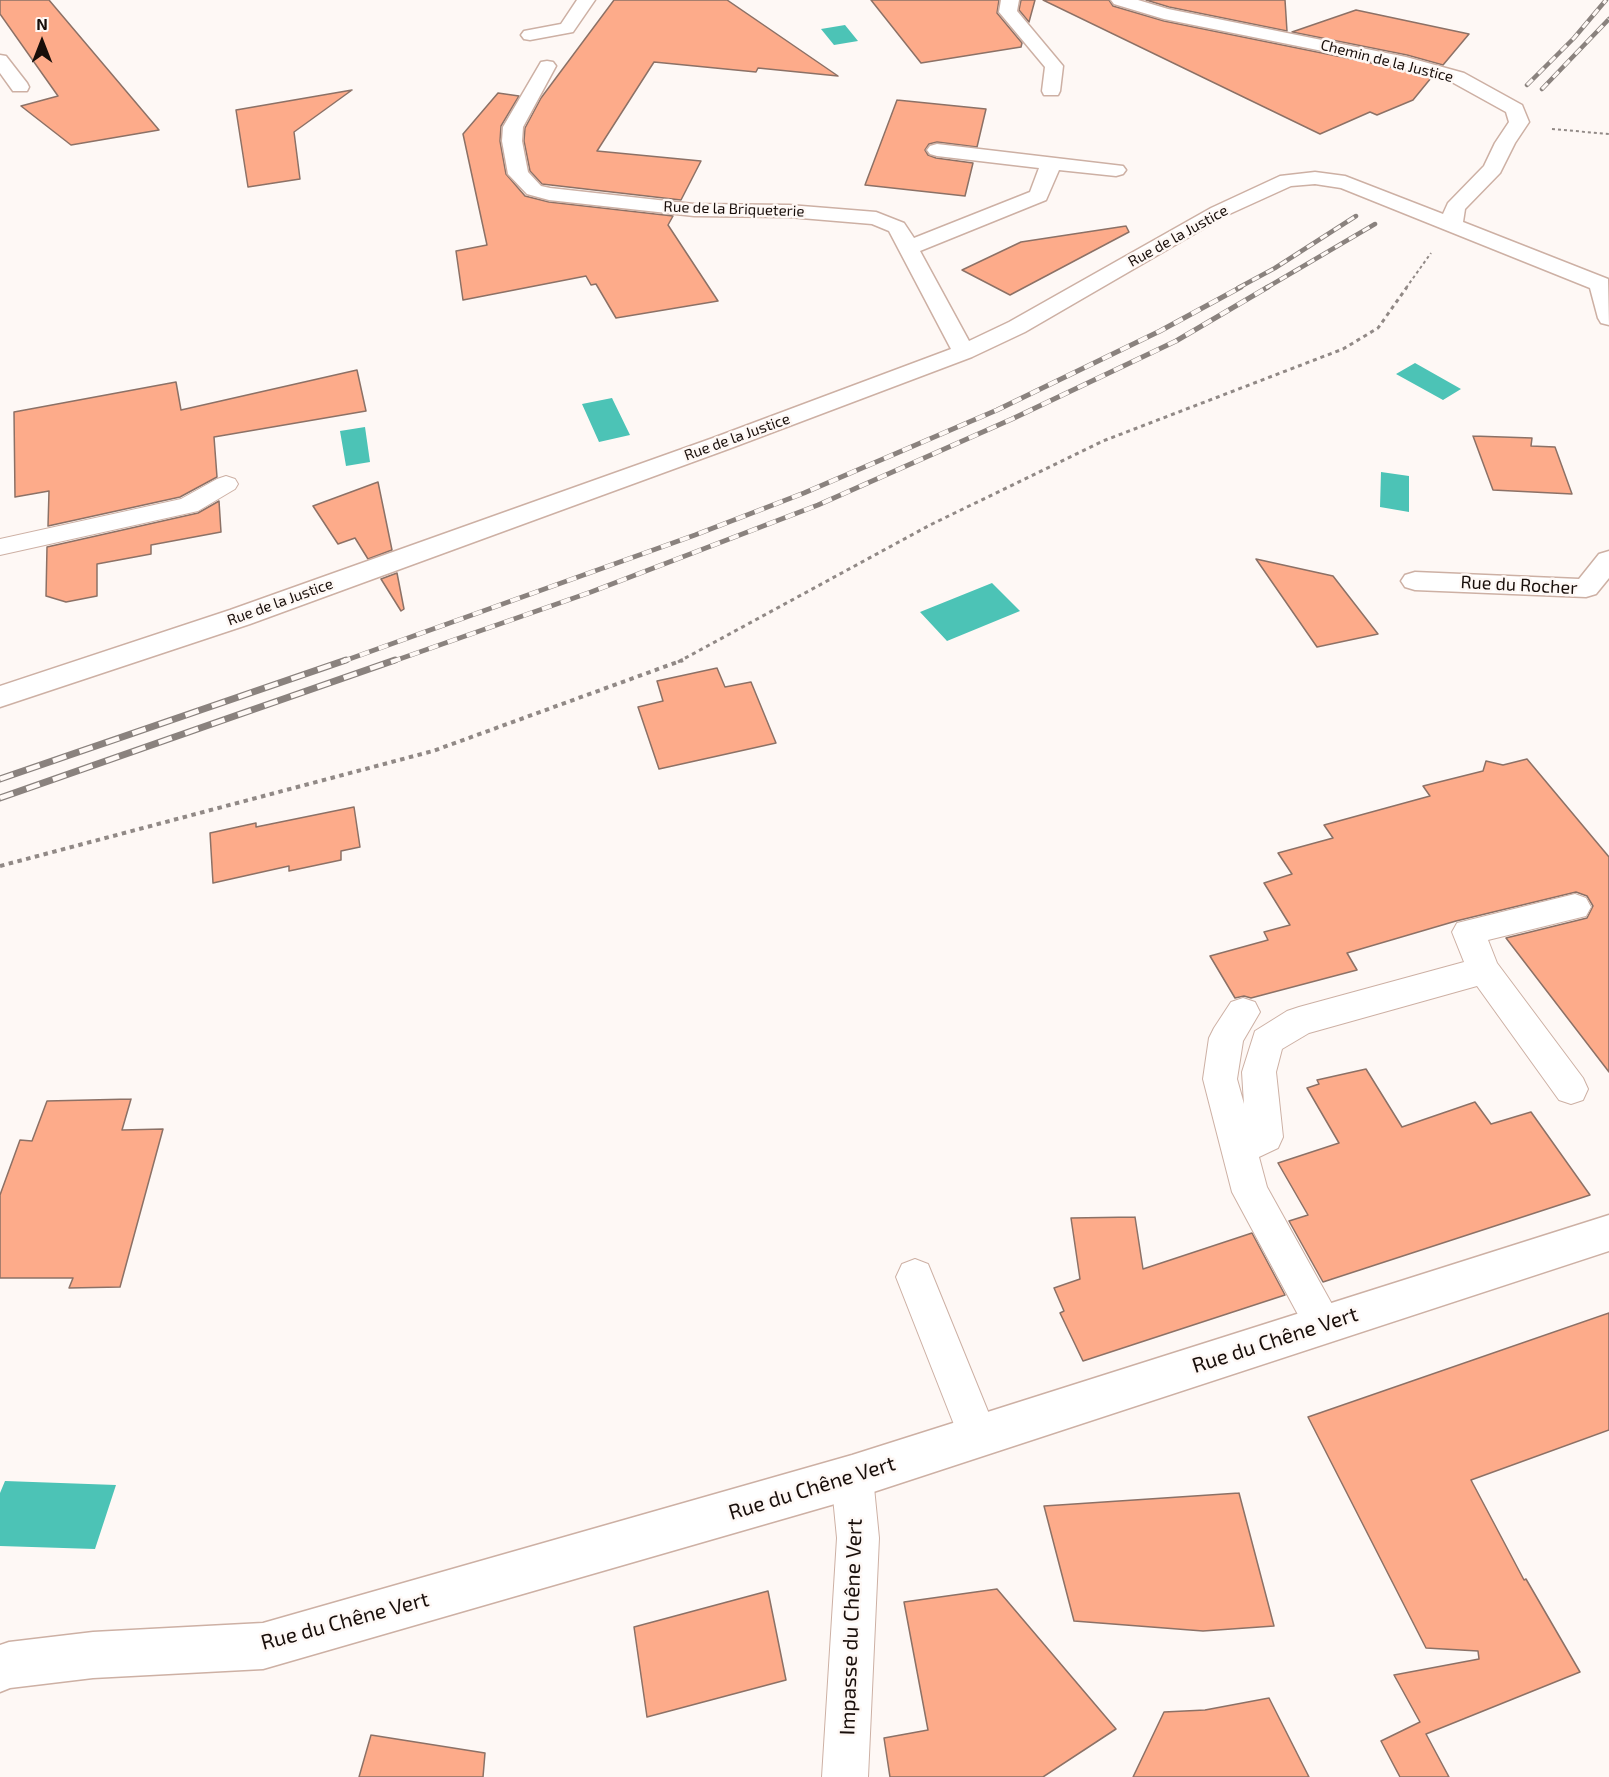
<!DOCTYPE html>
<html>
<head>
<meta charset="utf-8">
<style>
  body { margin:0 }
  #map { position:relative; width:1609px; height:1777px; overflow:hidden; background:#fef8f5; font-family:"Exo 2",sans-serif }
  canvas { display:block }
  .north { position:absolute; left:12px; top:12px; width:60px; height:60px; -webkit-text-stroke:4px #fef8f5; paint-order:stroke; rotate:0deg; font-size:16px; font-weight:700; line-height:24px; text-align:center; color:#180e0a }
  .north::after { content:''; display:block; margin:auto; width:21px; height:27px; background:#180e0a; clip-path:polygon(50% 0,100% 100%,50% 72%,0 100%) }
</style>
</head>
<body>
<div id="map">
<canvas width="1609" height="1777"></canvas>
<div class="north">N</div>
</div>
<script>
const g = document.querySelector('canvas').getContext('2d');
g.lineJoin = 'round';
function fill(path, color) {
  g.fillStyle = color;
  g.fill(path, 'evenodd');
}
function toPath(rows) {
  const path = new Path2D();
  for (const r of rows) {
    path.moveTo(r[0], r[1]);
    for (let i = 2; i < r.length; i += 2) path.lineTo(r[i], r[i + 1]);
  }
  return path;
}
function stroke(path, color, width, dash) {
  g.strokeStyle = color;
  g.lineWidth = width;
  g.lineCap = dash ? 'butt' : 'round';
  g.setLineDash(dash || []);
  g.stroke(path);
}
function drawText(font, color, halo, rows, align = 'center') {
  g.font = font + ' "Exo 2",sans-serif';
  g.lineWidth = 5;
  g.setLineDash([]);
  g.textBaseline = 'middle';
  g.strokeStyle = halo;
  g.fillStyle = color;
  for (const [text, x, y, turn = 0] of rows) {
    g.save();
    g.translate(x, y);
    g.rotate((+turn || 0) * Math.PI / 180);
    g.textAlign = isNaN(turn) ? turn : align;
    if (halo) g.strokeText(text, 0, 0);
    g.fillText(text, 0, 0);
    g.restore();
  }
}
fill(toPath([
  [845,25,858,41,834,45,821,29],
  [1415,363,1461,389,1443,400,1396,374],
  [612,398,630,435,599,442,582,404],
  [365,427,370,462,346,466,340,431],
  [1381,472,1409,476,1409,512,1380,507],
  [992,583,1020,611,947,641,920,612],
  [5,1481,116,1485,95,1549,0,1546,0,1493]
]), '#4cc3b6');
const building = toPath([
  [0,0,49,0,159,130,71,145,21,106,58,96,0,14,0,0],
  [614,0,727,0,838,76,758,68,756,72,654,62,597,151,701,161,681,200,542,184,530,171,524,141,525,128,541,98,614,0],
  [871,0,999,0,997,13,1022,43,1021,47,921,63,871,0],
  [1021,0,1035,0,1029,22,1019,10,1021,0],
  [1043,0,1109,0,1113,6,1164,21,1396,68,1431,78,1413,100,1377,115,1370,112,1320,134,1043,0],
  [1146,0,1285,0,1287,31,1169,7,1146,0],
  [1356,10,1469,34,1443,65,1407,55,1292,32,1356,10],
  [352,90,294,132,300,179,248,187,236,110,352,90],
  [498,93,519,96,501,126,500,141,506,174,525,196,549,202,673,216,668,225,718,301,616,318,596,284,591,285,586,276,463,300,456,251,487,245,463,134,498,93],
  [897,100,986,109,977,147,937,142,929,144,925,150,928,155,936,158,973,163,965,196,865,185,897,100],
  [1126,226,1129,232,1010,295,962,270,1021,242,1126,226],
  [357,370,366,411,214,437,217,477,180,497,48,526,49,491,15,497,14,412,176,382,181,410,357,370],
  [1473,436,1532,438,1531,446,1555,447,1572,494,1493,490,1473,436],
  [378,482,392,550,368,559,355,538,338,544,313,506,378,482],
  [219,501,221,532,151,545,151,554,97,564,97,596,66,602,46,596,47,547,198,513,219,501],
  [1256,559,1333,576,1378,634,1317,647,1256,559],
  [397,573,404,609,401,611,381,579,397,573],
  [717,668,725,687,751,682,776,743,659,769,638,707,663,701,657,681,717,668],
  [1527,759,1609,857,1609,1072,1506,938,1587,918,1593,906,1587,896,1576,892,1456,921,1347,953,1357,970,1251,998,1244,996,1235,998,1210,956,1268,940,1264,932,1290,925,1264,883,1292,874,1278,853,1333,838,1324,825,1430,796,1423,786,1483,771,1486,761,1503,765,1527,759],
  [354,807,360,847,341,851,341,860,289,871,289,866,213,883,210,833,256,823,256,827,354,807],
  [1366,1069,1402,1127,1475,1102,1491,1124,1531,1112,1590,1195,1323,1282,1289,1221,1308,1215,1278,1163,1339,1143,1307,1088,1319,1084,1317,1080,1366,1069],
  [131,1099,122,1130,163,1129,120,1287,69,1288,73,1278,0,1278,0,1195,20,1140,32,1141,47,1101,131,1099],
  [1135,1217,1143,1269,1252,1233,1285,1295,1083,1361,1060,1313,1064,1311,1054,1288,1080,1279,1071,1218,1135,1217],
  [1609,1313,1609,1430,1471,1480,1524,1580,1526,1579,1580,1672,1426,1734,1449,1777,1400,1777,1381,1741,1420,1722,1394,1675,1479,1659,1478,1651,1426,1648,1308,1417,1609,1313],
  [1239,1493,1274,1626,1203,1631,1074,1621,1044,1506,1239,1493],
  [997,1589,1116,1729,1043,1777,890,1777,884,1738,928,1730,904,1602,997,1589],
  [768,1591,786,1680,647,1717,634,1627,768,1591],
  [1269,1698,1309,1777,1133,1777,1164,1712,1205,1710,1269,1698],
  [371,1735,485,1753,483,1777,359,1777,371,1735]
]);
fill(building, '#fdab8a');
stroke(building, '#8c7166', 1.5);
const service = toPath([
  [226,476,235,479,238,484,235,489,198,511,0,555,0,539,181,499,217,479,226,476],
  [1575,894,1586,898,1591,907,1586,916,1488,940,1497,963,1583,1078,1588,1089,1583,1100,1571,1104,1559,1100,1477,986,1309,1033,1282,1049,1276,1072,1283,1137,1278,1148,1259,1157,1267,1187,1343,1324,1338,1337,1324,1343,1310,1337,1232,1192,1203,1079,1209,1038,1214,1028,1231,1002,1243,998,1255,1002,1260,1012,1243,1041,1237,1079,1244,1104,1242,1072,1255,1031,1287,1011,1299,1007,1464,962,1452,932,1457,923,1575,894],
  [915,1259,928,1264,998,1436,992,1450,978,1456,964,1450,896,1277,902,1264,915,1259],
  [852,1456,867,1462,873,1477,879,1538,868,1777,822,1777,837,1538,831,1477,837,1462,852,1456]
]);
const minor = toPath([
  [577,0,595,0,573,32,530,40,524,39,521,35,524,31,561,24,577,0],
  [1001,0,1019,0,1017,11,1063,66,1060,91,1058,95,1044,95,1042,91,1045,67,999,12,1001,0],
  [1111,0,1138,0,1168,9,1406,57,1464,73,1522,105,1529,122,1515,143,1500,173,1465,209,1463,222,1608,279,1609,325,1601,323,1598,318,1590,288,1341,188,1315,184,1291,186,1225,216,1025,332,972,357,731,448,250,624,0,707,0,686,230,610,713,438,951,349,889,231,872,224,789,217,694,216,549,200,527,194,508,174,502,141,503,127,541,62,547,61,553,62,556,66,523,127,522,141,528,172,541,186,550,188,694,204,789,205,876,212,904,223,914,238,1030,192,1039,168,937,156,930,154,927,150,930,146,937,144,1123,166,1126,170,1123,174,1116,176,1059,170,1046,200,920,251,969,341,1009,322,1211,208,1280,176,1315,172,1345,176,1443,214,1448,203,1484,166,1495,143,1509,122,1506,112,1450,81,1397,66,1164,19,1114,4,1111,0],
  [0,55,6,56,27,83,29,87,27,91,13,91,0,73,0,55],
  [1609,551,1609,578,1596,594,1586,597,1415,590,1405,587,1401,581,1405,575,1415,572,1579,579,1599,554,1609,551],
  [1609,1215,1609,1251,852,1499,263,1669,93,1678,10,1688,0,1692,0,1645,9,1642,93,1632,263,1623,852,1455,1609,1215]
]);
stroke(service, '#cdb0a4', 2);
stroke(minor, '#cdb0a4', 3);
stroke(toPath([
  [1552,129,1609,134],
  [1406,288,1431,253]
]), '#918986', 2, [3, 3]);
stroke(toPath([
  [678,662,930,525,1103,441,1343,349,1378,328,1407,287]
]), '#918986', 3, [4, 4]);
stroke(toPath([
  [0,866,433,751,683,660]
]), '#918986', 4, [4.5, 4.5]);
fill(service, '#fff');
fill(minor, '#fff');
const railFar2 = toPath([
  [1527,85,1574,38,1606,0],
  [1542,89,1609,19],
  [1238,288,1275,268,1356,216],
  [1266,288,1375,224]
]);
const railFar1 = toPath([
  [341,662,695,535,804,493,997,410,1160,331,1241,287],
  [391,662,591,592,818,505,1012,419,1176,341,1268,287]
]);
const rail = toPath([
  [0,779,346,660],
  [0,798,395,660]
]);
stroke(railFar2, '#8a827e', 4.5);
stroke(railFar1, '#8a827e', 5);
stroke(rail, '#8a827e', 7);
stroke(railFar2, '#fef8f5', 3, [8]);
stroke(railFar1, '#fef8f5', 4, [10]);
stroke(rail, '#fef8f5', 4.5, [14]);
drawText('15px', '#180e0a', '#fef8f5', [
  ["Chemin de la Justice",1387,61,14],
  ["Rue de la Briqueterie",734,209,2],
  ["Rue de la Justice",1178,236,-29],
  ["Rue de la Justice",737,437,-20],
  ["Rue de la Justice",280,602,-20]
]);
drawText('18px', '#180e0a', '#fef8f5', [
  ["Rue du Rocher",1519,585,3]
]);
drawText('21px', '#180e0a', '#fef8f5', [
  ["Rue du Chêne Vert",1275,1340,-18],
  ["Rue du Chêne Vert",812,1488,-17],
  ["Rue du Chêne Vert",345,1621,-15],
  ["Impasse du Chêne Vert",851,1627,-88]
]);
</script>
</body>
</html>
